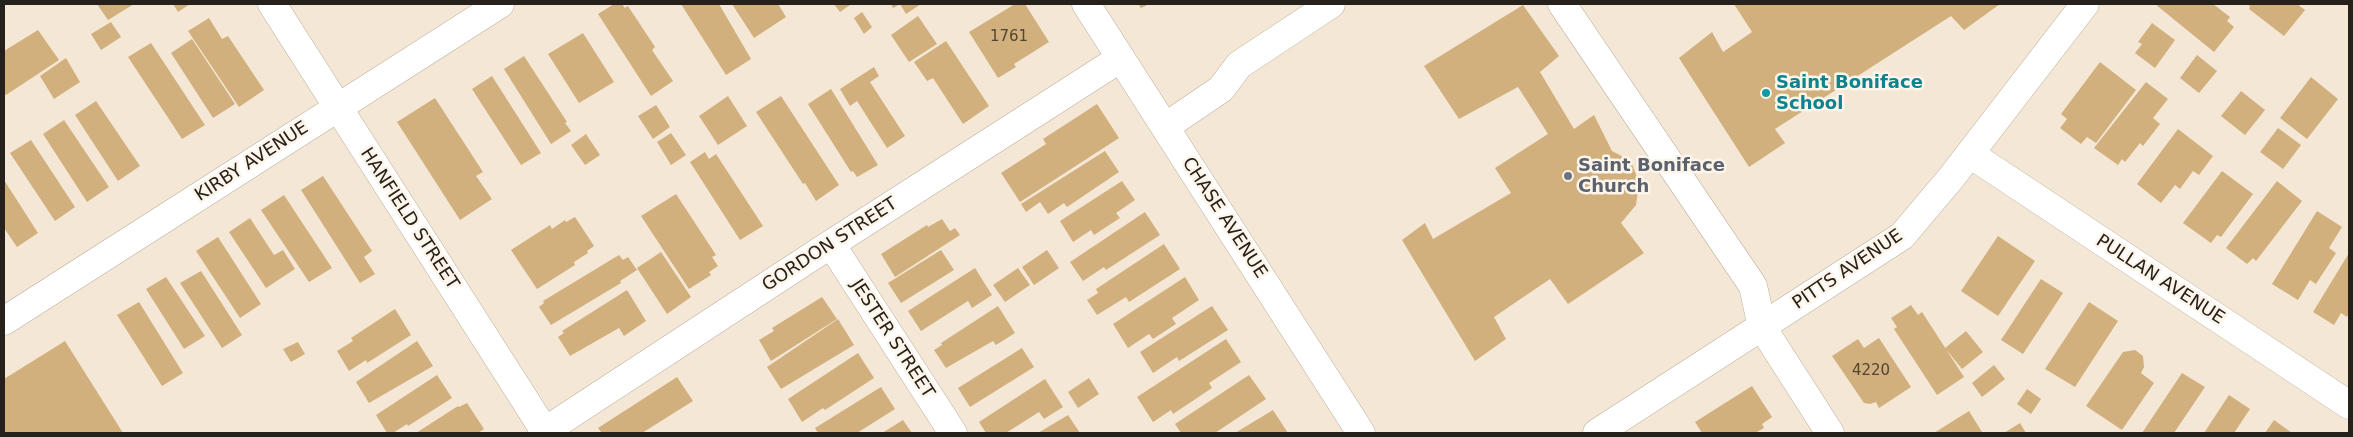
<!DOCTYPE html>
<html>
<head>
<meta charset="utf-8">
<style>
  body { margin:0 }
  #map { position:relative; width:2353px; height:437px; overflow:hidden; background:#f4e7d5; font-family:"DejaVu Sans",sans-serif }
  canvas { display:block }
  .frame { position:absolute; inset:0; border:5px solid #26221b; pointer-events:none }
</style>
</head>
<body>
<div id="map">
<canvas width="2353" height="437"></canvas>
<div class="frame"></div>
</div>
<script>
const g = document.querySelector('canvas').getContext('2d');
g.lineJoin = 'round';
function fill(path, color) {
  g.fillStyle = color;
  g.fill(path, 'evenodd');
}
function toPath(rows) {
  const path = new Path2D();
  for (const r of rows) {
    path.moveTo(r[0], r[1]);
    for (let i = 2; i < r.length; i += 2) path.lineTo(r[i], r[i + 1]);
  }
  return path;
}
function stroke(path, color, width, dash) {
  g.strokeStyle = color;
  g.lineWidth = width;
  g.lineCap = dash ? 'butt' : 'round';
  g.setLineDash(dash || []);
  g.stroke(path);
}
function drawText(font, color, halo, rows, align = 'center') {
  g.font = font + ' "DejaVu Sans",sans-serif';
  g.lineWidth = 5;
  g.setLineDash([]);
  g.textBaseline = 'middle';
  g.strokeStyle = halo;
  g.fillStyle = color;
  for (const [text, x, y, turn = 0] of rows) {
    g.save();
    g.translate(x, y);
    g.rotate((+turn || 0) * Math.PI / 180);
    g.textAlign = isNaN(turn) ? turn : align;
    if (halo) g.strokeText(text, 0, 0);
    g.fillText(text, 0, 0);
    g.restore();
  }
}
fill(toPath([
  [97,4,134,4,108,20],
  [173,4,190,4,178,12],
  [614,4,622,4,625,8,628,6,655,47,652,50,673,81,651,96,598,14],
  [681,4,719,4,751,59,726,75],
  [732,4,778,4,786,17,754,38],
  [834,4,849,4,850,5,840,12],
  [891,4,921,4,906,14,900,4,893,8],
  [1015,4,1025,4,1049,42,1014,64,1016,67,998,78,969,32],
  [1138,4,1149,4,1141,8],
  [1734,4,2000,4,1964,30,1951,16,1775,129,1785,143,1749,167,1679,58,1712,32,1723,52,1752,32],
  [2155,4,2213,4,2230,17,2227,21,2234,27,2214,52],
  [2247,4,2297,4,2305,10,2284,36,2249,9,2250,6],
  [1523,5,1559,56,1540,72,1574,129,1594,115,1612,151,1631,161,1639,183,1636,205,1621,223,1644,253,1568,304,1550,279,1494,317,1506,339,1475,361,1402,240,1425,223,1433,239,1511,193,1495,168,1548,134,1518,87,1459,119,1424,66],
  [862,12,872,27,864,34,854,18],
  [918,16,937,44,909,62,891,35],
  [209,18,222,39,228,36,264,90,239,107,188,31],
  [111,22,121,37,101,50,91,34],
  [2152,23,2175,40,2155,68,2135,53,2142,44,2138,42],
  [38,30,59,60,6,95,4,93,4,51],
  [583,33,614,82,579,103,548,54],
  [192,39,235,104,213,118,171,53],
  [946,41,989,106,963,124,933,78,927,81,914,62],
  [151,43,205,125,182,139,128,57],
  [2197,55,2217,71,2199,93,2180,78],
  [524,56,567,122,565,123,571,131,551,144,504,69],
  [66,58,80,82,54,99,40,76],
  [2100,62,2136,90,2096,143,2087,137,2081,144,2060,128,2067,119,2061,114],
  [874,67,879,76,870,82,905,136,887,148,857,101,850,106,840,89],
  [492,76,541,153,521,165,472,89],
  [2311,77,2338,99,2307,139,2280,118],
  [2146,82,2168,99,2153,118,2160,124,2143,146,2140,143,2125,162,2122,159,2118,165,2094,148],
  [831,89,878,165,857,177,853,171,851,172,808,104],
  [2241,91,2265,110,2245,135,2221,116],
  [728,96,747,126,718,145,699,116],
  [781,96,839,185,816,201,805,183,803,184,756,112],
  [435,98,483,172,476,176,492,199,460,220,397,122],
  [96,101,140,166,118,181,75,115],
  [1097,104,1119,138,1020,202,1001,173,1046,144,1043,139],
  [656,105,670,127,653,139,638,116],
  [64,120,109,187,87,202,43,134],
  [2278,128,2301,145,2283,169,2260,152],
  [2178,129,2213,156,2199,175,2193,171,2180,189,2175,185,2161,203,2137,184],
  [671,133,686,155,671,165,657,142],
  [586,134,600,155,585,165,571,145],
  [31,140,75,207,55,221,10,153],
  [1105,151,1119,172,1067,207,1064,203,1048,214,1040,202,1026,212,1021,204],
  [705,152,709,159,716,154,763,226,740,240,690,162],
  [2222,171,2253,194,2221,237,2217,235,2211,243,2183,223],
  [323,176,372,251,364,257,375,274,360,283,301,190],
  [4,180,38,233,17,247,4,228],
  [1122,181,1135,200,1116,213,1120,218,1094,235,1091,230,1073,242,1060,221],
  [2277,181,2302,201,2256,261,2253,258,2247,264,2226,248],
  [676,194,716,255,712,257,718,266,709,272,711,275,689,289,641,216],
  [284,195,332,268,309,282,261,210],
  [2317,211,2342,227,2329,248,2336,253,2316,284,2310,280,2298,300,2272,284],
  [1145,212,1160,235,1106,270,1104,267,1083,281,1070,262],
  [575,217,594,246,587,251,588,253,574,262,575,265,537,289,511,250,550,225,552,229,565,220,566,222],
  [250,218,274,255,283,250,295,269,266,288,229,232],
  [942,219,950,231,955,228,960,235,895,277,881,254,927,225,928,227],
  [1998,236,2035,261,1998,316,1961,291],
  [218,237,261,304,240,318,196,251],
  [1164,244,1180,269,1129,302,1126,297,1097,315,1087,300,1098,293,1096,289],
  [941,250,954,270,901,303,888,283],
  [1047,250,1059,268,1034,285,1022,267],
  [661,252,691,297,667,314,637,268],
  [2349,253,2349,313,2347,317,2341,313,2334,325,2313,312],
  [619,255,623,260,628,257,637,270,620,281,621,283,551,325,539,307,544,303,543,301],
  [975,268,992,295,972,308,968,301,921,331,908,311],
  [1018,268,1030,285,1005,302,993,285],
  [201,271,242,335,222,348,180,283],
  [166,277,205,336,184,349,146,289],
  [1185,277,1199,300,1172,318,1176,324,1153,339,1149,334,1128,348,1113,324],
  [2041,279,2063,293,2023,354,2001,340],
  [627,290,646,321,624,336,619,328,570,356,558,337,564,333,562,331],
  [822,297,837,319,771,361,759,340,774,331,772,328],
  [139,302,183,373,162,386,117,315],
  [2089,302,2118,321,2075,387,2045,369],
  [1911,305,1918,315,1922,312,1964,377,1937,395,1894,329,1897,327,1891,318],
  [998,306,1015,333,996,345,993,341,946,368,934,350,942,345,941,343],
  [1212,306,1228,330,1179,361,1177,357,1153,373,1140,352],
  [395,309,411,335,367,363,366,360,349,371,337,351,353,341,351,338],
  [838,319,854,345,781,389,767,367],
  [1966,331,1983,352,1962,369,1945,348],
  [1879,338,1911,387,1879,408,1876,402,1870,404,1864,403,1832,356,1858,339,1864,348],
  [1226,339,1241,362,1209,383,1212,388,1173,414,1171,410,1153,422,1137,397],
  [65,341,123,433,4,433,4,379],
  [417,341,433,366,369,403,356,382],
  [298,342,305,354,291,362,283,349],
  [1022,348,1034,367,970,407,958,388],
  [2135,350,2143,356,2144,367,2141,373,2154,383,2122,430,2086,406,2123,352],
  [858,353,874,378,825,410,823,408,802,422,788,399],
  [1994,365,2005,379,1982,397,1972,383],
  [2182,373,2205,387,2174,433,2142,433],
  [437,375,452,398,408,426,407,424,393,433,387,433,376,415],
  [1249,375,1266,399,1215,433,1181,433,1175,424],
  [677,377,693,401,642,433,602,433,598,428],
  [1089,378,1099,394,1078,408,1068,392],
  [1045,379,1063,407,1044,419,1039,412,1006,433,986,433,979,422],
  [1752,386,1772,417,1762,424,1764,428,1755,433,1702,433,1695,422],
  [881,387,895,409,857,433,818,433,815,428],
  [2027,389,2041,399,2031,414,2017,404],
  [2229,395,2250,409,2234,433,2204,433],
  [467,403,484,429,478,433,416,433,458,406,459,407],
  [1273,410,1288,433,1235,433],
  [1969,411,1982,432,1980,433,1934,433],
  [1068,415,1080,433,1038,433],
  [903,420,912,433,882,433],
  [2274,420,2292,433,2265,433],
  [2020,423,2026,433,2004,433]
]), '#d1b07e');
const minor = toPath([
  [272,4,546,433],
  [1086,4,1361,433],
  [1562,4,1753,286,1762,327,1830,433],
  [1165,127,1221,89,1239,65,1331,4],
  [1970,154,2349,405],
  [831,244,953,433],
  [4,321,500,4],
  [542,433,831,244,1121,58],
  [1597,433,1902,236,1951,178,2085,4]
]);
stroke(minor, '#bcaf9e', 29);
stroke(minor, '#fff', 28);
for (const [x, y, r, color] of [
  [1766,93,5,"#0f9aa8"],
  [1568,176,5,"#6b7280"]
]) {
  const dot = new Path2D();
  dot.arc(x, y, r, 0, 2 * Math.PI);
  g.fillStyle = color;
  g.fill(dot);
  stroke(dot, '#fdf5ea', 2);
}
drawText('15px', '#514634', null, [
  ["1761",1009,37],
  ["4220",1871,371]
]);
drawText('bold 18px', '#0d838f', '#fdf5ea', [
  ["Saint Boniface",1776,83],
  ["School",1776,104]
], 'left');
drawText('18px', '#26221b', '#fdf5ea', [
  ["KIRBY AVENUE",252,162,-33],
  ["CHASE AVENUE",1224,218,57],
  ["HANFIELD STREET",409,219,57],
  ["GORDON STREET",830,245,-33],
  ["PITTS AVENUE",1848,270,-34],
  ["PULLAN AVENUE",2160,280,33],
  ["JESTER STREET",892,339,57]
]);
drawText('bold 18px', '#5b616d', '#fdf5ea', [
  ["Saint Boniface",1578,166],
  ["Church",1578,187]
], 'left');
</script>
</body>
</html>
